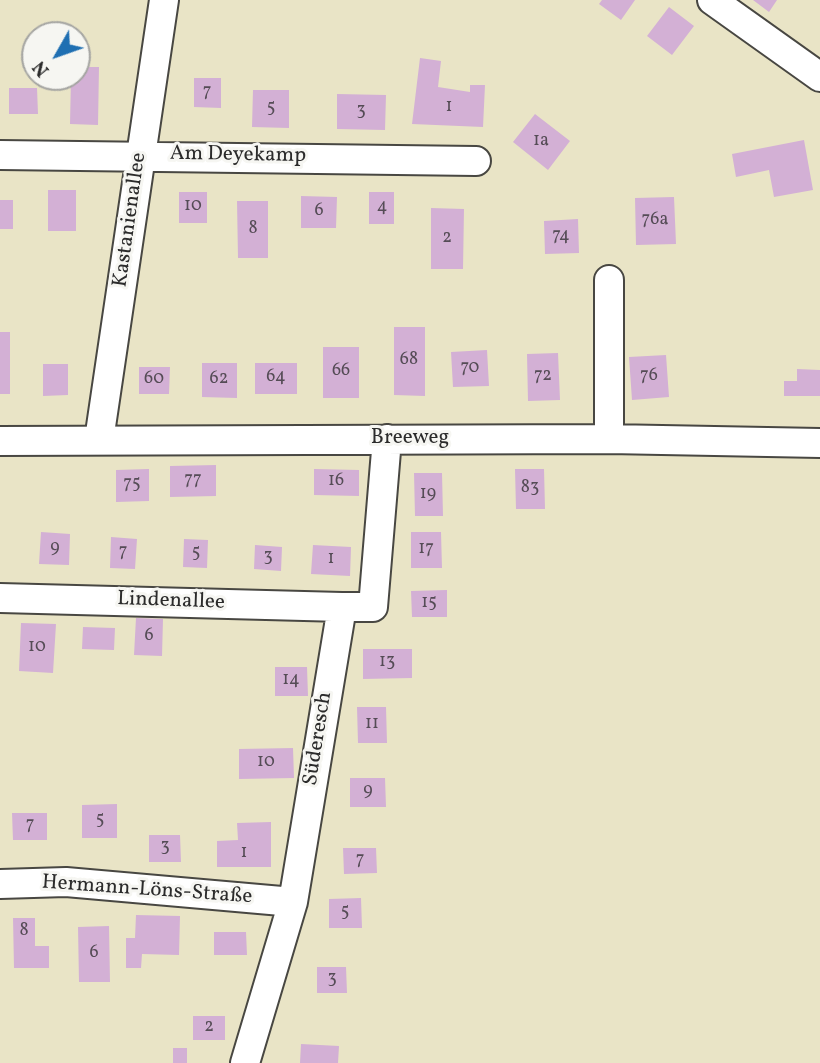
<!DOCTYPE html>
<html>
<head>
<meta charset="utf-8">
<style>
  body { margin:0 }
  #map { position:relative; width:820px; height:1063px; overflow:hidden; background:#e9e4c6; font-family:Vollkorn,serif }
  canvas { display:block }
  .north { position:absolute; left:21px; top:21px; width:70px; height:70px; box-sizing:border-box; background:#f6f6f2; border:2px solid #a5a5a2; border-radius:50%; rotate:230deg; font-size:19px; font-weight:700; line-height:28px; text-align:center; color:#2b2b2b }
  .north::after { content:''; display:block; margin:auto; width:24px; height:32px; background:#1f6fb2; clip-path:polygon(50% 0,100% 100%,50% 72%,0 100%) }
</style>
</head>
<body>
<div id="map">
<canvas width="820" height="1063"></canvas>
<div class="north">N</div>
</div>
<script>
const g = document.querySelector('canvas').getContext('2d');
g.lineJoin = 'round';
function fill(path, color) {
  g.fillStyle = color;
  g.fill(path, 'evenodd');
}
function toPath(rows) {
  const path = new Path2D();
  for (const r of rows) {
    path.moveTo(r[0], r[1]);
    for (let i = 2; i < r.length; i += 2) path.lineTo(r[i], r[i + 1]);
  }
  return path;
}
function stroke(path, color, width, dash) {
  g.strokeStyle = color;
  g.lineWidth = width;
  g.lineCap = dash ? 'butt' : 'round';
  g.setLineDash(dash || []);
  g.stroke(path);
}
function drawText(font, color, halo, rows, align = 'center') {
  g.font = font + ' Vollkorn,serif';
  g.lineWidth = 6;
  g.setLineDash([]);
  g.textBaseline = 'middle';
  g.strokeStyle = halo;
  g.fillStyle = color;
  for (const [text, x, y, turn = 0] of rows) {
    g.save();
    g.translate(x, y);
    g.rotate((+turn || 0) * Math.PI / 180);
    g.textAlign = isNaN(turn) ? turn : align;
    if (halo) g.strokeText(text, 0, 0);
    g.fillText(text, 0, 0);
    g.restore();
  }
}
fill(toPath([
  [602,0,635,0,621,20,599,4],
  [753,0,777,0,769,12],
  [669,7,694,26,672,55,647,36],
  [420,58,441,61,438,87,470,92,470,85,485,85,483,127,412,124],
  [77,67,99,67,98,125,70,124,71,77,77,77],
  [194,78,221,78,221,108,194,107],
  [9,88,37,88,38,114,9,114],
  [253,90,289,90,289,128,252,127],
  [337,94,386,95,385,130,337,129],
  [535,114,570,141,548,170,513,142],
  [804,140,813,190,774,197,769,170,736,177,732,154],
  [48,190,76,190,76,231,48,231],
  [179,192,207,192,207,223,179,223],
  [369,192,394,192,394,224,369,224],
  [301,196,337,197,336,228,301,228],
  [674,197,676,244,636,245,635,198],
  [0,200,13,200,13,229,0,229],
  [237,201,268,201,268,258,238,258],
  [431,208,464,209,463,269,431,269],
  [578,219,579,253,545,254,544,221],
  [394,327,425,327,425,396,394,395],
  [0,332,10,332,10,394,0,394],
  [323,347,359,347,359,398,323,398],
  [487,350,489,386,453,387,451,352],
  [558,353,560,400,528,401,527,354],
  [666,355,669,397,632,400,629,357],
  [202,363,237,363,237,398,202,397],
  [255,363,297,363,297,394,255,394],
  [43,364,68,364,68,395,43,396],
  [139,367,170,367,169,394,139,394],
  [797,369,820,370,820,396,784,396,784,381,797,381],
  [216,465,216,496,170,497,170,466],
  [149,469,149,501,116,502,116,470],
  [314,469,359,470,359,496,314,495],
  [515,469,544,469,545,509,516,509],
  [414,473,442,473,443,516,415,516],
  [41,532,70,534,69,565,39,564],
  [411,532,441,532,442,568,411,568],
  [111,537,137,539,135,569,110,568],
  [184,539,208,540,207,568,183,567],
  [255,545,282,547,281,571,254,569],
  [313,545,351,547,350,576,311,574],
  [447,590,447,617,412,617,411,591],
  [136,618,163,619,162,656,134,655],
  [21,623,56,624,53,673,19,671],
  [83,627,115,628,114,650,82,649],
  [363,649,412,649,412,678,363,679],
  [275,667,307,667,308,696,275,696],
  [357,707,386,707,387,743,358,743],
  [293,748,294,778,239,779,239,749],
  [350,778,385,778,386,807,350,807],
  [117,804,117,838,82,838,82,805],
  [12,813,47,813,47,840,13,840],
  [271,822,271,867,217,867,217,841,238,840,237,823],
  [149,835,180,835,181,862,149,862],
  [343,848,376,848,377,873,344,874],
  [361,898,362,928,329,928,329,899],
  [136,915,180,916,179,955,142,954,141,968,126,968,126,938,135,938],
  [13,918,35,918,35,946,49,946,49,968,14,968],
  [109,926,110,982,79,982,78,927],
  [214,932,246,932,247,955,214,955],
  [317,967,346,967,347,993,317,993],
  [193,1016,225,1016,225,1040,193,1040],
  [301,1044,339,1046,338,1063,300,1063],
  [173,1048,187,1048,187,1063,173,1063]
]), '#d3b0d5');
const minor = toPath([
  [712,0,820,77],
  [0,155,476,161],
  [609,439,609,280],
  [99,440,164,0],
  [0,441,609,439,820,443],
  [0,598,342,607],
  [0,884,66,882,293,902],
  [245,1063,293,902,342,607,373,607,387,439]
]);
stroke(minor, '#484742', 32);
stroke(minor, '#fff', 28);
drawText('18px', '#554c56', null, [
  ["7",207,93],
  ["1",449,108],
  ["5",271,109],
  ["3",361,112],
  ["1a",541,142],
  ["10",193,207],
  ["4",382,208],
  ["6",319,212],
  ["76a",655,221],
  ["8",253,230],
  ["74",561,237],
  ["2",447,239],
  ["68",409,361],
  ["70",470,369],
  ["66",341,372],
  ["72",543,377],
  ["76",649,377],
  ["64",276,378],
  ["60",154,380],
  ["62",219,380],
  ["77",193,481],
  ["16",336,482],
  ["75",132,485],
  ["83",530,489],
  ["19",428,495],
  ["9",55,549],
  ["17",426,550],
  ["7",123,553],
  ["5",196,554],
  ["3",268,558],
  ["1",331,560],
  ["15",429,604],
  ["6",149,637],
  ["10",37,648],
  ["13",387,663],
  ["14",291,681],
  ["11",372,725],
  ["10",266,763],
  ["9",368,792],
  ["5",100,821],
  ["7",30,826],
  ["3",165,848],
  ["1",244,854],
  ["7",360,861],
  ["5",345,913],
  ["8",24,932],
  ["6",94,954],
  ["3",332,980],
  ["2",209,1028]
]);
drawText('21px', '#2b2b2b', '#f6f6f2', [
  ["Am Deyekamp",238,156,1],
  ["Kastanienallee",131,220,-82],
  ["Breeweg",410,439],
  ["Lindenallee",171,602,2],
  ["Süderesch",319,739,-81],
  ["Hermann-Löns-Straße",147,891,4]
]);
</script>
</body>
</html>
